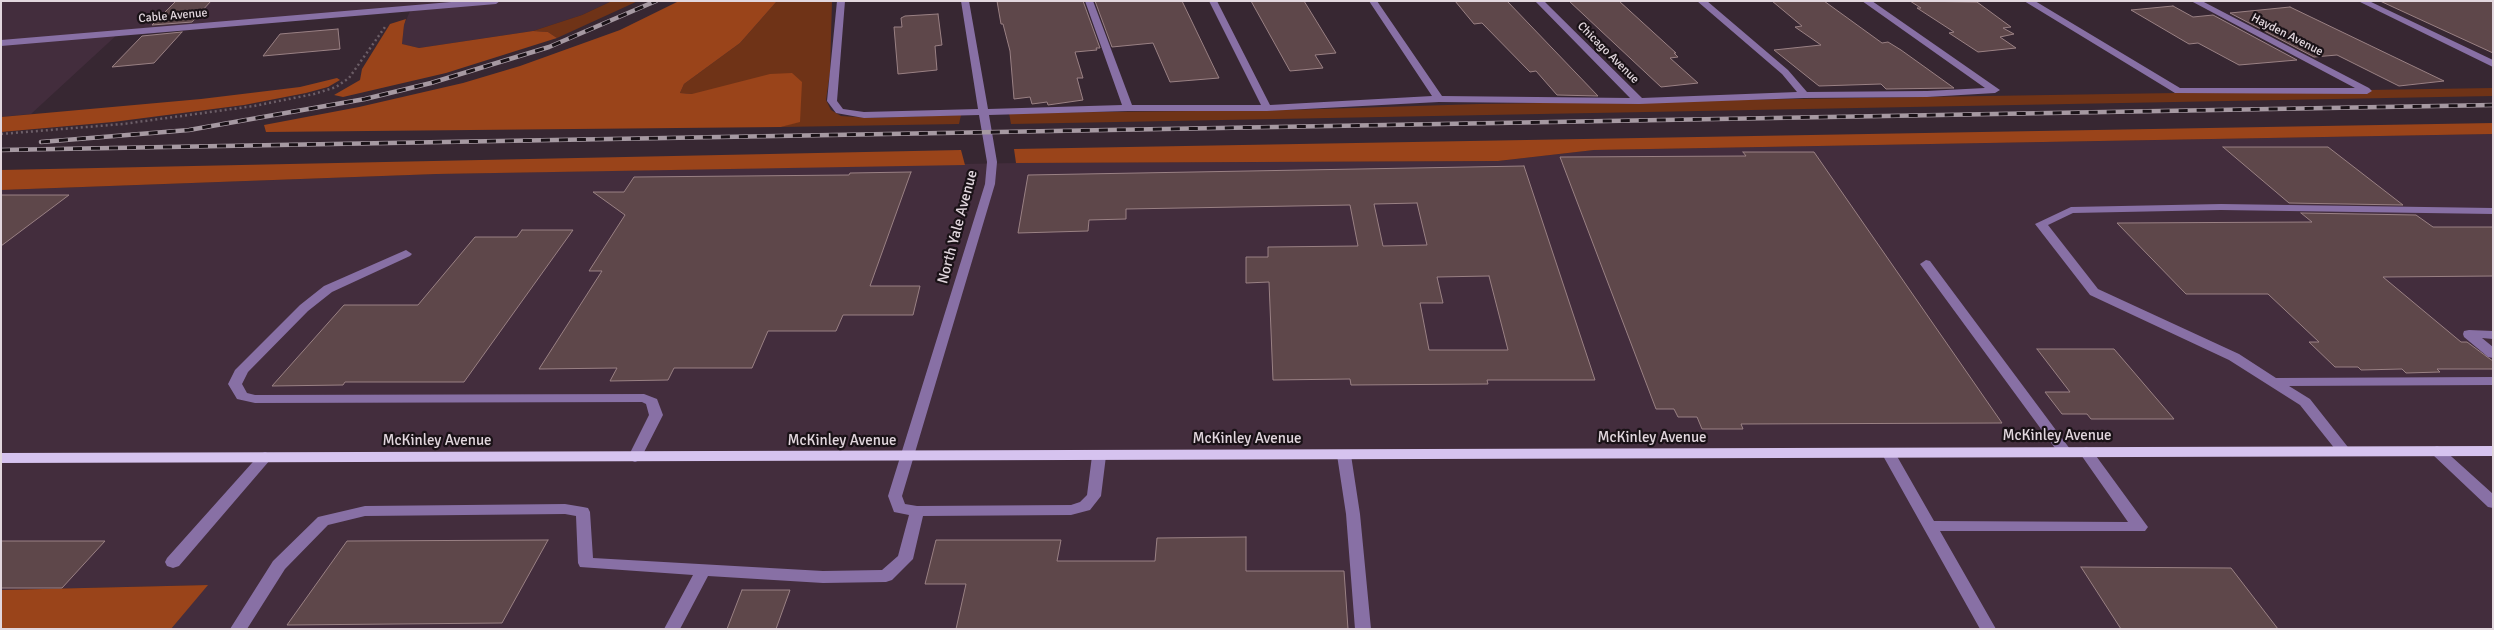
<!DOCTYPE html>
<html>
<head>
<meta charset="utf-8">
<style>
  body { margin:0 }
  #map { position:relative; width:2494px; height:630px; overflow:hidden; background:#372732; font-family:Signika,sans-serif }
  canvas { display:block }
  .frame { position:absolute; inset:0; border:2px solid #e2d7de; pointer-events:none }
</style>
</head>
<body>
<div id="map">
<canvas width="2494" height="630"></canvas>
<div class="frame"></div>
</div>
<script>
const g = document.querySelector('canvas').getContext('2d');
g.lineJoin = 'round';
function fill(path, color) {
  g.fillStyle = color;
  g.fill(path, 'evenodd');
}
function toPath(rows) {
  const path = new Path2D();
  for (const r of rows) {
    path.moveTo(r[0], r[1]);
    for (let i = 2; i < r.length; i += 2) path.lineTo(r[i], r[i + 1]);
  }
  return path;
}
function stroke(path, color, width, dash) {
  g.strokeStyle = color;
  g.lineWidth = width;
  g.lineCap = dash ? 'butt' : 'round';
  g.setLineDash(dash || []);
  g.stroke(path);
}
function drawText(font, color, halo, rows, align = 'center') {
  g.font = font + ' Signika,sans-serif';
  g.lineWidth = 4.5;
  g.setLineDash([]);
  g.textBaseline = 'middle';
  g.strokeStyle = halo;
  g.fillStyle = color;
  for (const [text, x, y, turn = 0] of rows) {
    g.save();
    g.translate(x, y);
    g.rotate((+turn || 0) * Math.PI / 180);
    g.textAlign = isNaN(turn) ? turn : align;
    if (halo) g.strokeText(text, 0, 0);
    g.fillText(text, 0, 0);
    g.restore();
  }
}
fill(toPath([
  [1,1,612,1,582,15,533,31,419,48,402,44,404,25,411,9,119,33,31,114,1,117],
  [2493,134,2493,629,171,629,207,585,1,590,1,190,437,174,1016,163,1498,161,1594,150]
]), '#432d3d');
fill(toPath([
  [612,1,638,1,557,38,548,32,533,31,582,15],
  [777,1,832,1,830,72,826,100,831,110,841,116,870,118,961,115,959,124,781,127,800,121,692,94,680,93,684,84,740,43],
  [2493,88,2493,96,1011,124,1009,113,1289,110,1479,104]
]), '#6f3317');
fill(toPath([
  [679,1,777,1,740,43,684,84,680,93,692,94,770,74,792,73,802,82,800,122,781,127,266,132,264,125,359,107,463,83,520,66,620,30],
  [406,19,404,25,402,44,419,48,533,31,548,32,557,38,446,73,343,97,334,95,360,80,362,69,390,24],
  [337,78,340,80,328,87,306,93,244,105,113,122,1,132,1,117,201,99,300,87],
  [2493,123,2493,134,1594,150,1498,161,1016,163,1014,149],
  [961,150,965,165,437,174,1,190,1,170],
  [208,585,171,629,1,629,1,590]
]), '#9a441a');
const building = toPath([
  [176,1,211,1,192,22,152,25,176,1],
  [997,1,1083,1,1100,48,1096,48,1097,50,1075,52,1083,78,1077,78,1083,100,1048,105,1047,102,1032,104,1030,97,1014,99,1010,51,1003,24,1001,24,997,1],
  [1095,1,1182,1,1219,78,1170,82,1153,43,1112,47,1095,1],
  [1251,1,1304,1,1336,53,1315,55,1323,68,1290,71,1251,1],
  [1455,1,1507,1,1598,96,1557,95,1536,71,1530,72,1482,23,1474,24,1455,1],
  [1569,1,1619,1,1676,53,1674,53,1678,57,1670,58,1698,83,1661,87,1569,1],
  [1772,1,1824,1,1882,43,1888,42,1901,50,1954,88,1886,89,1881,84,1819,86,1774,50,1821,45,1795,27,1802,26,1772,1],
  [1910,1,1977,2,2011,27,2003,28,2014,34,2000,37,2016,48,1978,52,1949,33,1954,32,1917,8,1921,8,1910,1],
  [2380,1,2493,1,2493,53,2380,1],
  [2173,6,2193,17,2213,15,2297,60,2239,65,2198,43,2189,44,2131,10,2173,6],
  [2290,7,2444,81,2399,86,2337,55,2314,57,2230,13,2290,7],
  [938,14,942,45,935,46,937,70,898,74,894,27,902,27,901,18,905,16,938,14],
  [338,29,340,49,263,56,280,34,338,29],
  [182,32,154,63,112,67,142,36,182,32],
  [2223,147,2328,147,2403,205,2289,203,2223,147],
  [1743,152,1814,152,2002,423,1741,424,1743,429,1702,429,1697,417,1678,417,1674,409,1656,409,1560,157,1746,156,1743,152],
  [1524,166,1595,380,1487,380,1488,384,1351,385,1350,379,1273,380,1269,282,1246,283,1246,257,1268,257,1268,247,1358,246,1350,205,1126,209,1126,219,1089,220,1088,231,1018,233,1028,175,1524,166],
  [1417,203,1427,245,1383,246,1374,204,1417,203],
  [1489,276,1508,350,1429,350,1420,303,1443,303,1437,277,1489,276],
  [911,172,870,286,920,286,913,315,843,315,836,331,768,331,752,368,674,368,668,380,610,381,617,368,539,369,602,271,589,271,625,215,593,192,624,192,634,177,849,175,850,173,911,172],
  [1,195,69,195,1,246,1,195],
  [2301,213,2416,215,2433,227,2493,227,2493,276,2383,277,2461,342,2467,342,2490,359,2493,361,2493,369,2437,369,2440,372,2406,373,2402,369,2361,370,2358,367,2335,367,2309,342,2319,342,2268,294,2186,294,2117,223,2312,222,2301,213],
  [522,230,573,230,464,382,345,382,343,385,272,386,344,305,418,305,475,237,517,237,522,230],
  [2037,349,2114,349,2174,419,2091,419,2087,414,2062,414,2045,392,2070,392,2037,349],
  [1246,537,1246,571,1344,571,1348,629,956,629,966,584,925,584,936,540,1061,540,1057,561,1155,561,1157,538,1246,537],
  [548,540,502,623,287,625,347,541,548,540],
  [1,541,105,541,62,588,1,588,1,541],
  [2081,567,2231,568,2278,629,2121,629,2081,567],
  [742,590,790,590,776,629,727,629,742,590]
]);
fill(building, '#5e474a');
stroke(building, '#9a8184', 1);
stroke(toPath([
  [1,134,123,124,254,106,314,94,336,87,349,78,385,27]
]), '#6c5e67', 2.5, [2, 3]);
fill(toPath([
  [463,1,500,1,496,4,1,46,1,40,463,1],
  [837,1,845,1,837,101,843,109,864,112,978,109,961,1,969,1,988,109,1122,105,1085,1,1093,1,1132,105,1261,105,1209,1,1217,1,1270,105,1432,96,1369,1,1377,1,1442,96,1630,98,1535,1,1544,1,1642,98,1797,92,1782,74,1697,1,1707,1,1788,70,1807,92,1927,91,1985,88,1862,1,1872,1,2000,90,1995,93,1927,97,1804,98,1639,104,1439,102,1267,111,1128,111,989,115,997,162,995,184,902,496,905,504,917,506,1071,505,1080,502,1087,495,1092,456,1094,453,1099,451,1104,453,1106,456,1101,496,1090,510,1071,515,923,516,913,559,892,580,886,582,823,583,708,576,680,629,664,629,693,575,580,567,578,563,576,516,565,514,365,516,328,525,285,569,247,629,230,629,273,561,318,517,365,506,565,504,583,507,588,508,590,512,593,558,823,571,882,570,898,556,909,515,894,512,888,496,985,184,987,162,979,115,864,118,836,113,827,101,837,1],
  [2024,1,2035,1,2180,88,2355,88,2191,1,2202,1,2369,88,2372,91,2367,94,2175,93,2024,1],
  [2358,1,2369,1,2493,60,2493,67,2358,1],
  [2221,204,2493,208,2493,214,2221,210,2073,213,2048,225,2098,289,2239,354,2276,378,2493,377,2493,385,2289,386,2310,399,2351,451,2349,454,2344,456,2339,454,2300,405,2229,360,2090,295,2035,224,2071,207,2221,204],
  [406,250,412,254,410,256,332,292,308,311,248,372,242,384,247,393,255,395,644,394,657,399,663,415,640,460,635,462,630,460,628,457,649,415,646,404,642,402,255,403,237,399,228,384,235,370,300,305,324,286,406,250],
  [1926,260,1930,261,2070,449,2072,452,2070,455,2060,455,1920,264,1926,260],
  [2469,330,2493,331,2493,339,2482,338,2493,347,2493,358,2488,357,2464,337,2463,334,2464,331,2469,330],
  [2437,446,2442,448,2493,494,2493,508,2488,507,2432,454,2430,451,2432,448,2437,446],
  [2086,447,2091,449,2145,523,2148,527,2145,531,1940,531,1996,629,1980,629,1882,454,1884,451,1894,451,1934,521,2128,522,2079,452,2081,449,2086,447],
  [1344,450,1349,452,1351,455,1360,514,1371,629,1355,629,1346,514,1337,455,1339,452,1344,450],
  [265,452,270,454,272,457,270,460,179,566,173,568,167,566,165,562,167,558,260,454,265,452]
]), '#8870a5');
fill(toPath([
  [2493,446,2493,456,1,463,1,453,2493,446]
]), '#d6c3ef');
const rail = toPath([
  [41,142,189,130,365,99,431,83,549,47,656,1],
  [1,150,2493,105]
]);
stroke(rail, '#a699a2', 4.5);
stroke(rail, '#1a1217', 3, [9]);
drawText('12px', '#e2d7de', '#1a1217', [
  ["Cable Avenue",173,16,-5],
  ["Hayden Avenue",2287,35,27],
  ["Chicago Avenue",1608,53,45]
]);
drawText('15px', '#e2d7de', '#1a1217', [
  ["North Yale Avenue",958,227,-75],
  ["McKinley Avenue",2057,436],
  ["McKinley Avenue",1652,438],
  ["McKinley Avenue",1247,439],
  ["McKinley Avenue",437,441],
  ["McKinley Avenue",842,441]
]);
</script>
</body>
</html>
